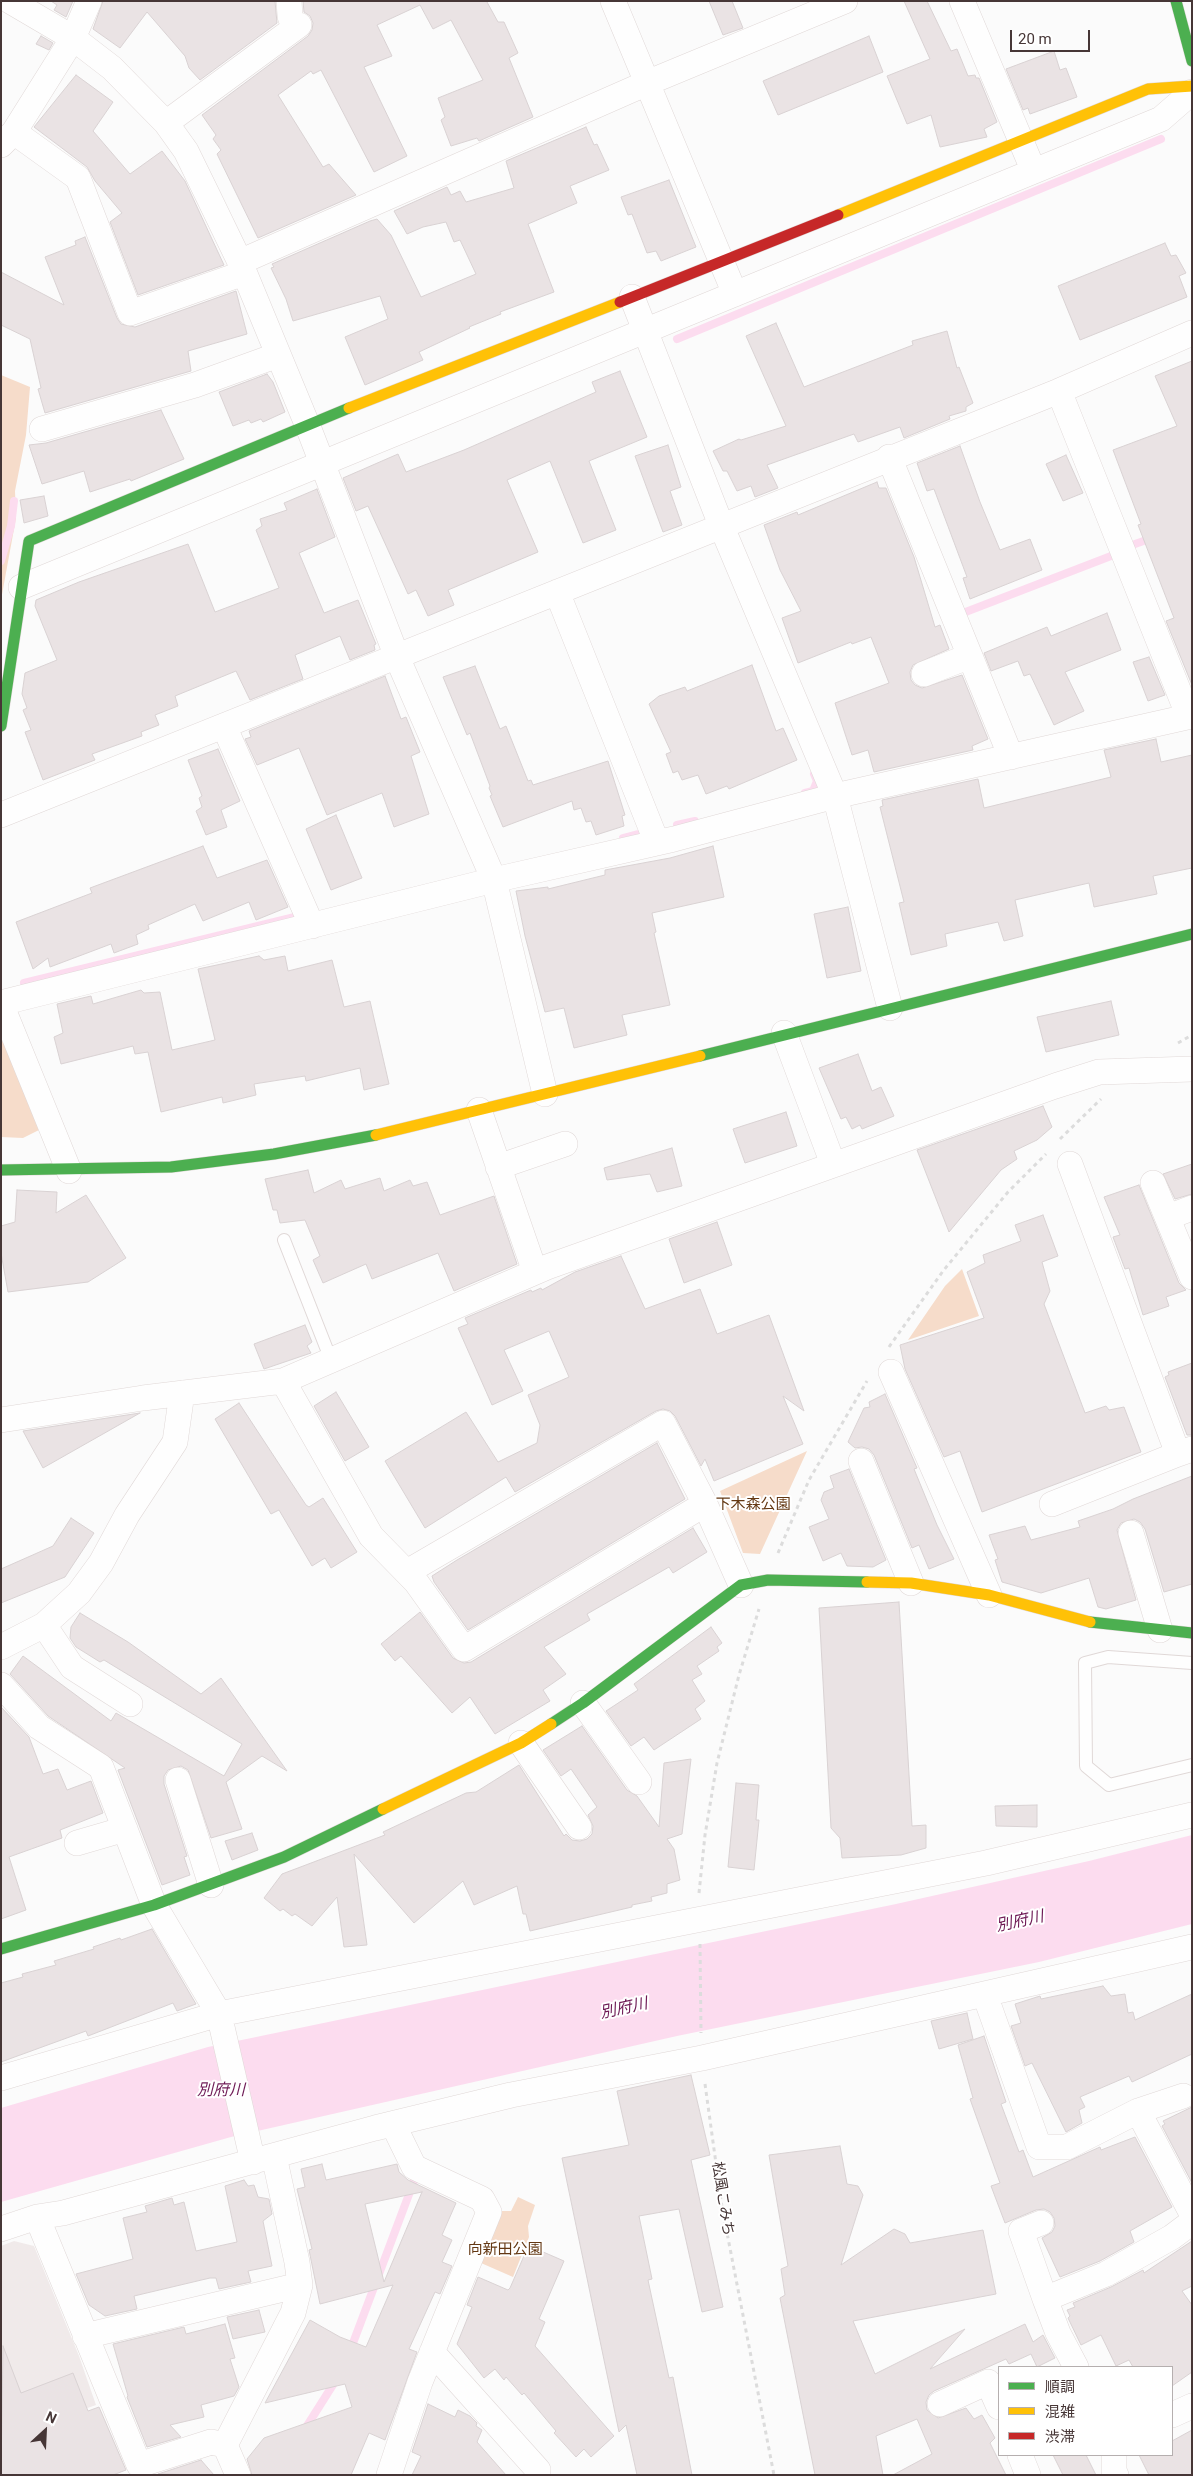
<!DOCTYPE html>
<html>
<head>
<meta charset="utf-8">
<style>
  body { margin:0 }
  #map { position:relative; width:1193px; height:2476px; overflow:hidden; background:#fbfbfb; font-family:Roboto,"Noto Sans JP",sans-serif }
  canvas { display:block }
  .frame { position:absolute; inset:0; border:2px solid #463636; pointer-events:none }
  .legend { position:absolute; left:998px; top:2366px; width:175px; height:90px; box-sizing:border-box; background:#fff; border:1px solid #b5afaf; margin:0; padding:6px 9px; list-style:none; font-size:15px; color:#463636 }
  .legend li { display:flex; align-items:center; gap:10px; height:25px }
  .legend b { width:25px; border:1px solid #b5afaf }
  .north { position:absolute; left:20px; top:2406px; width:50px; height:50px; -webkit-text-stroke:4px #fff; paint-order:stroke; rotate:25deg; font-size:14px; font-weight:700; line-height:20px; text-align:center; color:#463636 }
  .north::after { content:''; display:block; margin:auto; width:18px; height:22px; background:#463636; clip-path:polygon(50% 0,100% 100%,50% 72%,0 100%) }
  .scale { position:absolute; left:1010px; top:30px; width:80px; height:22px; box-sizing:border-box; border:2px solid #463636; border-top:0; padding-left:6px; font-size:15px; line-height:18px; white-space:nowrap; color:#463636; -webkit-text-stroke:4px #fff; paint-order:stroke }
</style>
</head>
<body>
<div id="map">
<canvas width="1193" height="2476"></canvas>
<div class="frame"></div>
<ul class="legend">
<li><b style="height:6px;background:#4caf50"></b>順調</li>
<li><b style="height:6px;background:#ffc107"></b>混雑</li>
<li><b style="height:6px;background:#c62828"></b>渋滞</li>
</ul>
<div class="north">N</div>
<div class="scale">20 m</div>
</div>
<script>
const g = document.querySelector('canvas').getContext('2d');
g.lineJoin = 'round';
function fill(path, color) {
  g.fillStyle = color;
  g.fill(path, 'evenodd');
}
function toPath(rows) {
  const path = new Path2D();
  for (const r of rows) {
    path.moveTo(r[0], r[1]);
    for (let i = 2; i < r.length; i += 2) path.lineTo(r[i], r[i + 1]);
  }
  return path;
}
function stroke(path, color, width, dash) {
  g.strokeStyle = color;
  g.lineWidth = width;
  g.lineCap = dash ? 'butt' : 'round';
  g.setLineDash(dash || []);
  g.stroke(path);
}
function drawText(font, color, halo, rows, align = 'center') {
  g.font = font + ' Roboto,"Noto Sans JP",sans-serif';
  g.lineWidth = 4;
  g.setLineDash([]);
  g.textBaseline = 'middle';
  g.strokeStyle = halo;
  g.fillStyle = color;
  for (const [text, x, y, turn = 0] of rows) {
    g.save();
    g.translate(x, y);
    g.rotate((+turn || 0) * Math.PI / 180);
    g.textAlign = isNaN(turn) ? turn : align;
    if (halo) g.strokeText(text, 0, 0);
    g.fillText(text, 0, 0);
    g.restore();
  }
}
fill(toPath([
  [14,2241,34,2246,79,2356,96,2405,42,2424,1,2475,1,2246]
]), '#f0eaea');
fill(toPath([
  [1,375,30,387,26,435,15,491,16,518,1,600],
  [1,1028,39,1130,23,1138,1,1137],
  [962,1269,979,1316,908,1340,945,1286],
  [807,1451,760,1554,743,1553,720,1491],
  [518,2197,535,2205,528,2226,529,2237,513,2277,481,2263,502,2211,511,2211]
]), '#f6dcca');
fill(toPath([
  [1192,1835,1192,1924,1039,1962,677,2036,231,2137,1,2202,1,2108,208,2047,896,1904,1089,1861]
]), '#fcdcef');
stroke(toPath([
  [677,339,1161,139],
  [1135,544,1152,538],
  [1,561,11,526,14,501],
  [963,613,1111,556],
  [805,793,813,791,817,781,814,774],
  [677,825,695,821],
  [623,838,638,834],
  [24,983,303,915],
  [350,2351,414,2181],
  [305,2429,336,2380]
]), '#fcdcef', 8);
const building = toPath([
  [51,1,73,1,66,17,54,10,57,5,51,1],
  [103,1,275,1,277,23,200,80,189,68,185,56,147,12,120,48,93,29,103,1],
  [303,1,489,1,487,2,498,22,504,22,518,53,509,58,533,117,479,141,477,138,451,146,441,120,445,117,438,98,483,80,451,20,433,29,420,5,377,25,392,56,364,67,407,156,374,172,321,70,313,74,311,71,278,95,323,167,329,164,356,195,258,238,217,154,221,150,213,139,216,135,202,115,308,36,312,30,313,23,310,16,304,12,303,1],
  [709,1,732,1,743,28,723,35,709,1],
  [904,1,927,1,951,51,957,49,968,76,975,75,976,78,979,78,997,122,984,129,987,137,940,147,931,115,907,124,887,76,930,59,904,1],
  [41,36,53,43,49,50,36,44,41,36],
  [869,36,883,72,778,115,763,81,869,36],
  [1054,51,1060,70,1066,68,1077,97,1030,114,1028,108,1023,110,1006,69,1054,51],
  [76,75,113,102,93,131,130,174,162,151,185,181,224,265,138,295,110,222,122,213,95,181,87,167,34,127,76,75],
  [586,127,594,145,597,144,609,170,570,186,577,203,528,224,554,292,500,312,501,314,469,327,470,328,419,352,423,360,365,385,345,337,388,319,380,296,293,321,286,299,271,268,274,267,272,264,370,221,377,219,391,235,421,297,476,274,460,240,454,242,446,222,423,227,407,234,394,211,447,187,451,195,460,191,466,202,514,188,506,161,586,127],
  [669,180,696,247,661,261,656,251,647,253,632,214,628,215,621,197,669,180],
  [85,237,117,318,121,324,135,327,236,291,247,334,188,351,191,371,45,413,38,389,41,388,30,339,1,325,1,272,64,305,45,257,76,245,75,241,85,237],
  [1165,243,1171,256,1176,255,1186,273,1179,276,1187,297,1080,340,1058,286,1165,243],
  [776,323,804,387,913,345,912,341,947,331,957,368,959,367,973,403,966,407,966,411,949,416,950,419,904,438,900,427,858,442,854,434,767,465,778,488,755,497,751,486,737,491,727,471,723,471,713,451,739,439,741,440,786,426,746,336,776,323],
  [1192,361,1192,685,1166,621,1174,618,1138,525,1141,524,1113,450,1177,426,1155,376,1192,361],
  [620,371,647,437,589,461,616,530,583,543,550,461,507,480,538,552,448,590,454,605,428,616,416,590,408,594,368,506,356,511,343,478,398,454,406,472,464,450,596,392,592,382,620,371],
  [267,374,273,382,285,412,263,422,261,419,251,423,249,420,233,426,219,392,267,374],
  [161,410,184,459,131,481,130,479,90,492,84,471,42,484,29,445,46,443,161,410],
  [668,445,681,487,670,491,682,525,663,532,635,456,668,445],
  [960,446,980,502,1000,550,1030,539,1042,570,970,599,963,578,967,577,934,489,927,491,917,463,960,446],
  [1066,455,1083,493,1063,501,1046,464,1066,455],
  [877,482,879,488,886,488,914,557,935,627,940,625,949,649,913,665,910,672,911,680,915,685,922,688,962,675,988,739,972,746,973,750,874,772,868,750,852,755,835,703,889,683,871,637,852,644,851,642,798,663,782,618,801,611,780,570,764,525,797,512,798,515,877,482],
  [317,489,335,537,299,553,324,613,358,600,376,644,374,645,375,650,350,660,340,636,295,655,303,679,250,700,236,671,175,696,178,706,155,715,159,725,141,732,142,736,92,754,95,760,43,780,25,732,31,730,23,710,27,708,22,694,25,673,57,660,35,606,36,600,79,582,188,544,215,612,279,588,256,530,262,526,260,519,287,510,284,503,317,489],
  [44,496,48,516,24,523,20,500,44,496],
  [1107,613,1121,650,1065,672,1084,711,1054,725,1030,674,1024,676,1018,661,991,671,984,653,1047,627,1051,636,1107,613],
  [1149,657,1165,695,1148,701,1133,662,1149,657],
  [752,665,776,731,783,728,797,760,729,789,727,786,706,794,698,775,682,780,678,771,673,773,666,754,671,752,649,704,659,696,685,687,687,691,752,665],
  [475,666,500,729,506,726,528,781,531,780,533,785,608,761,625,815,622,816,624,826,596,835,591,821,586,822,581,808,574,810,572,801,503,827,490,796,492,795,489,788,490,786,470,733,467,735,443,677,475,666],
  [385,676,401,719,406,717,420,752,411,756,429,814,394,827,382,793,327,815,299,748,257,765,245,739,251,737,249,731,385,676],
  [1156,739,1161,762,1192,755,1192,868,1153,876,1157,894,1094,907,1089,883,1015,900,1023,936,1004,941,998,922,945,934,947,946,911,955,899,903,904,902,880,807,883,806,882,800,978,779,984,808,1111,777,1104,750,1156,739],
  [218,749,240,801,221,810,227,827,206,835,196,811,202,807,199,798,202,796,188,760,218,749],
  [336,815,362,878,331,890,306,829,336,815],
  [203,846,217,878,267,860,288,907,256,920,249,902,203,921,195,904,148,925,149,929,136,935,138,944,114,953,111,944,50,967,48,958,33,969,16,922,92,893,90,888,203,846],
  [713,846,724,897,652,913,656,932,654,933,670,1005,622,1015,627,1035,574,1048,564,1008,545,1012,525,936,516,891,548,887,548,889,605,875,605,870,670,858,713,846],
  [848,907,861,971,827,978,814,914,848,907],
  [259,956,264,960,285,956,288,971,332,960,344,1007,370,1001,389,1084,364,1090,360,1068,306,1081,305,1076,254,1084,256,1095,223,1103,222,1097,161,1112,148,1052,135,1054,133,1046,61,1064,54,1037,63,1033,57,1004,91,996,93,1004,141,990,144,993,160,992,172,1050,215,1040,198,969,259,956],
  [1111,1001,1119,1035,1046,1052,1037,1017,1111,1001],
  [858,1054,872,1091,881,1087,894,1116,862,1129,860,1125,852,1129,846,1117,841,1119,819,1068,858,1054],
  [1043,1106,1052,1127,1037,1140,1014,1151,1017,1159,1001,1170,949,1232,917,1150,1043,1106],
  [786,1112,797,1146,745,1163,733,1129,786,1112],
  [672,1148,682,1186,657,1192,650,1174,607,1180,604,1168,672,1148],
  [1192,1164,1192,1194,1175,1199,1163,1174,1192,1164],
  [308,1170,314,1193,341,1180,345,1189,380,1178,384,1191,410,1180,413,1186,427,1182,440,1215,494,1196,517,1264,454,1291,438,1253,372,1279,366,1264,323,1283,313,1260,320,1256,305,1220,280,1223,277,1210,273,1210,265,1179,308,1170],
  [1139,1185,1179,1283,1186,1290,1166,1297,1169,1306,1143,1315,1129,1268,1125,1269,1113,1237,1120,1235,1104,1197,1139,1185],
  [17,1190,57,1192,56,1213,86,1195,126,1258,88,1282,8,1292,1,1253,1,1226,15,1222,17,1190],
  [1043,1215,1058,1256,1042,1262,1050,1291,1044,1304,1085,1413,1106,1406,1109,1410,1124,1407,1141,1452,982,1512,960,1451,944,1457,905,1369,900,1345,984,1318,967,1272,985,1263,983,1255,1021,1241,1015,1225,1043,1215],
  [717,1222,732,1265,684,1283,669,1239,717,1222],
  [621,1256,645,1309,700,1289,717,1334,769,1315,804,1411,783,1396,803,1444,714,1481,705,1459,701,1466,675,1416,670,1411,663,1409,656,1411,515,1492,506,1477,425,1528,385,1461,466,1412,498,1462,537,1443,540,1425,528,1395,569,1377,549,1331,504,1350,523,1391,492,1405,458,1328,468,1324,465,1318,531,1290,532,1292,541,1288,542,1290,575,1272,621,1256],
  [305,1325,312,1342,307,1346,311,1353,264,1369,254,1344,305,1325],
  [1192,1363,1192,1435,1187,1435,1165,1377,1169,1375,1168,1372,1192,1363],
  [336,1392,369,1447,345,1461,314,1406,336,1392],
  [885,1394,917,1468,914,1469,937,1525,954,1559,929,1569,919,1545,912,1548,874,1455,869,1449,862,1447,855,1448,848,1442,864,1408,870,1407,869,1402,885,1394],
  [239,1403,306,1505,309,1507,323,1498,357,1552,331,1568,325,1558,312,1566,279,1510,271,1514,215,1419,239,1403],
  [140,1413,43,1468,23,1431,140,1413],
  [657,1443,685,1499,468,1630,434,1582,432,1576,457,1560,657,1443],
  [849,1469,886,1560,873,1567,847,1566,841,1553,823,1561,809,1527,829,1519,821,1500,824,1492,834,1488,830,1476,849,1469],
  [1192,1476,1192,1584,1164,1592,1145,1529,1140,1522,1134,1519,1121,1523,1117,1530,1136,1600,1106,1609,1098,1607,1089,1578,1041,1593,1002,1582,995,1560,998,1559,989,1535,1025,1526,1031,1540,1080,1527,1078,1521,1113,1509,1133,1499,1192,1476],
  [71,1518,94,1533,65,1577,1,1603,1,1569,53,1546,71,1518],
  [693,1528,707,1552,673,1573,669,1567,587,1614,590,1620,544,1647,566,1674,543,1690,550,1701,495,1734,470,1697,452,1713,401,1656,395,1661,381,1644,420,1612,453,1658,464,1663,471,1662,693,1528],
  [899,1602,912,1826,926,1825,926,1848,901,1855,842,1858,840,1838,831,1828,819,1608,899,1602],
  [80,1613,128,1642,201,1694,221,1678,287,1771,262,1756,226,1782,242,1829,211,1838,188,1770,181,1766,168,1770,164,1776,164,1784,187,1856,184,1857,190,1875,162,1885,118,1770,125,1768,48,1716,10,1674,23,1656,111,1721,116,1713,224,1776,242,1744,104,1660,100,1662,76,1647,70,1638,71,1627,80,1613],
  [711,1627,722,1643,717,1647,719,1651,697,1666,702,1674,692,1680,705,1701,695,1709,701,1719,654,1750,644,1737,631,1746,606,1711,638,1690,634,1684,711,1627],
  [1,1707,29,1737,43,1774,58,1769,67,1790,91,1781,103,1813,60,1830,62,1838,9,1857,26,1910,1,1919,1,1707],
  [582,1726,627,1790,637,1796,659,1827,664,1763,691,1759,682,1834,667,1839,674,1849,680,1880,667,1884,667,1893,651,1897,652,1901,632,1905,632,1907,530,1931,526,1914,523,1914,517,1886,474,1905,463,1881,414,1923,354,1854,367,1945,344,1947,337,1897,312,1926,295,1914,292,1916,283,1909,280,1911,264,1898,282,1874,385,1835,383,1832,466,1793,476,1792,519,1765,564,1836,566,1834,572,1840,580,1841,587,1839,592,1834,593,1826,588,1815,597,1807,571,1769,561,1776,543,1750,582,1726],
  [736,1783,759,1785,756,1820,759,1820,754,1870,728,1867,736,1783],
  [1037,1805,1037,1827,996,1826,995,1806,1037,1805],
  [252,1833,258,1850,232,1860,225,1841,252,1833],
  [152,1929,196,2004,177,2011,173,2003,88,2036,86,2031,1,2062,1,1983,23,1977,22,1974,56,1965,54,1961,94,1949,93,1947,120,1938,121,1940,152,1929],
  [1103,1986,1111,1996,1125,1994,1128,2013,1133,2012,1135,2020,1192,1994,1192,2054,1132,2082,1129,2076,1080,2097,1085,2107,1079,2110,1082,2123,1066,2132,1032,2063,1025,2066,1011,2026,1021,2023,1015,2004,1040,1996,1041,1999,1103,1986],
  [967,2013,973,2039,939,2049,931,2021,967,2013],
  [984,2036,1006,2102,1001,2104,1019,2152,1023,2150,1033,2177,1100,2147,1101,2150,1135,2137,1172,2207,1130,2231,1134,2242,1100,2261,1060,2277,1042,2238,1052,2232,1055,2226,1054,2218,1050,2212,1044,2209,1036,2210,1005,2223,991,2186,1000,2183,970,2099,973,2098,958,2045,984,2036],
  [691,2075,710,2155,691,2160,723,2307,702,2312,679,2209,639,2216,652,2279,648,2280,669,2378,673,2377,692,2475,637,2475,626,2425,619,2432,562,2158,629,2145,617,2091,691,2075],
  [1192,2107,1192,2183,1162,2126,1165,2124,1163,2121,1192,2107],
  [840,2146,847,2184,858,2186,863,2195,841,2265,894,2229,905,2234,910,2243,983,2230,996,2294,853,2321,875,2374,965,2329,930,2369,1025,2324,1033,2342,1043,2335,1055,2358,1037,2367,1031,2354,1009,2364,1006,2359,934,2391,929,2395,926,2402,927,2410,938,2418,966,2408,974,2419,982,2415,995,2438,990,2443,1006,2475,893,2475,932,2454,917,2419,876,2436,883,2475,815,2475,780,2298,785,2295,781,2269,788,2266,769,2155,840,2146],
  [322,2164,326,2180,397,2164,399,2172,408,2180,456,2203,442,2235,452,2240,442,2262,452,2266,440,2294,435,2292,409,2349,417,2352,385,2440,369,2433,351,2475,252,2475,247,2459,264,2438,352,2407,345,2384,265,2403,310,2320,340,2337,366,2347,393,2285,320,2304,309,2250,312,2249,297,2189,305,2187,301,2169,322,2164],
  [422,2192,384,2282,365,2204,422,2192],
  [244,2180,248,2186,254,2185,258,2197,269,2199,272,2214,263,2221,272,2266,248,2271,251,2282,219,2289,216,2278,210,2278,134,2296,137,2309,105,2316,89,2305,76,2274,133,2259,123,2218,147,2212,145,2206,172,2198,174,2205,184,2202,196,2251,237,2242,225,2186,244,2180],
  [1192,2241,1192,2286,1182,2291,1192,2305,1192,2372,1172,2386,1172,2367,1133,2367,1129,2360,1116,2366,1101,2335,1081,2345,1068,2318,1070,2316,1067,2310,1075,2307,1073,2303,1111,2287,1143,2270,1144,2273,1192,2241],
  [534,2248,564,2261,539,2319,545,2322,535,2346,614,2436,591,2457,584,2449,576,2457,554,2433,556,2431,524,2393,522,2395,506,2377,504,2380,495,2369,484,2378,457,2344,472,2307,467,2305,478,2277,508,2290,510,2288,527,2249,532,2251,534,2248],
  [259,2310,265,2332,233,2339,227,2317,259,2310],
  [225,2324,235,2358,230,2359,239,2387,234,2396,201,2405,204,2417,170,2425,181,2437,147,2447,127,2397,128,2396,113,2344,184,2327,186,2334,225,2324],
  [3,2346,21,2393,73,2373,88,2411,99,2407,126,2470,113,2475,1,2475,3,2346],
  [428,2404,455,2417,458,2410,470,2416,477,2423,476,2426,482,2430,477,2442,506,2475,412,2475,421,2456,412,2452,428,2404],
  [1192,2430,1192,2475,1149,2475,1139,2455,1172,2455,1172,2441,1192,2430],
  [1053,2455,1086,2455,1096,2475,1063,2475,1053,2455],
  [201,2460,214,2475,158,2474,201,2460]
]);
fill(building, '#eae3e4');
stroke(building, '#d9d2d3', 1);
const lane = toPath([
  [284,1240,331,1360],
  [1192,1663,1108,1657,1085,1663,1086,1766,1109,1785,1192,1765]
]);
const street = toPath([
  [10,1,73,38,112,68,166,123,186,151,209,198,240,262,307,424,397,657,494,880,545,1094],
  [289,1,290,16,294,28],
  [613,1,735,294],
  [962,1,1029,160],
  [166,123,299,25],
  [14,132,78,178,130,313,244,273],
  [1,145,14,132,73,38,89,1],
  [240,262,647,83,845,1],
  [632,297,721,525,835,796,890,1008],
  [1059,391,1189,717],
  [42,429,195,385,278,355],
  [889,457,1011,757],
  [21,587,1161,119,1192,92],
  [557,592,657,843],
  [924,674,970,656],
  [224,726,312,926],
  [1,815,1059,391,1192,333],
  [1,1003,494,880,674,839,835,796,1192,716],
  [1,1004,69,1171],
  [784,1033,833,1164],
  [479,1110,535,1272],
  [1070,1164,1178,1454,1192,1449],
  [498,1167,565,1144],
  [1153,1183,1192,1277],
  [1168,1217,1192,1208],
  [891,1372,989,1595],
  [283,1381,371,1536,416,1582,464,1649,705,1504,741,1585],
  [1,1420,143,1398,283,1381,547,1267,1055,1086,1099,1072,1192,1069],
  [861,1461,911,1583],
  [1052,1504,1178,1454],
  [1131,1533,1160,1630],
  [407,1572,663,1423,705,1504],
  [44,1625,72,1667,130,1704],
  [1,1647,44,1625,79,1593,101,1563,127,1515,175,1442,182,1393],
  [1,1685,39,1727,101,1767,154,1905,219,2014,253,2162],
  [583,1703,639,1782],
  [521,1743,579,1827],
  [178,1780,211,1885],
  [77,1843,125,1829],
  [985,1995,1039,2147,1067,2147,1138,2111,1183,2096],
  [1,2078,219,2014,986,1863,1192,1815],
  [1138,2111,1192,2214],
  [37,2217,139,2465,211,2442,225,2445,238,2475],
  [1041,2223,1021,2231,1045,2299],
  [1,2229,37,2217,63,2213,375,2128,511,2095,702,2058,1192,1947],
  [85,2336,300,2285],
  [432,2352,538,2470],
  [1076,2367,1058,2333,1045,2299,1106,2274,1172,2237,1192,2222],
  [940,2404,988,2382,999,2407],
  [1172,2415,1192,2406],
  [225,2445,293,2313,300,2285,297,2262,274,2156],
  [1020,2455,1028,2475],
  [1114,2455,1114,2471,1116,2475],
  [389,2475,420,2382,489,2212,482,2199,414,2167,393,2124]
]);
const fast = toPath([
  [1176,1,1192,61],
  [1,726,29,541,349,408],
  [700,1056,1192,934],
  [1,1170,171,1167,274,1154,376,1135],
  [1090,1622,1192,1633],
  [551,1724,583,1703,741,1585,768,1580,867,1582],
  [1,1949,154,1905,284,1857,383,1809]
]);
const slow = toPath([
  [838,215,1148,89,1192,86],
  [349,408,620,302],
  [376,1135,700,1056],
  [867,1582,911,1583,989,1595,1090,1622],
  [383,1809,521,1743,551,1724]
]);
const jam = toPath([
  [620,302,838,215]
]);
stroke(lane, '#e0d8d7', 14);
stroke(street, '#e0d8d7', 26);
stroke(fast, '#e0d8d7', 12);
stroke(slow, '#e0d8d7', 12);
stroke(jam, '#e0d8d7', 12);
stroke(toPath([
  [1178,1043,1192,1035],
  [1060,1139,1101,1099],
  [889,1347,943,1271,1008,1192,1046,1154],
  [778,1553,809,1480,867,1381],
  [699,1893,705,1835,717,1763,739,1675,759,1609],
  [700,1944,701,2033],
  [705,2084,722,2207,774,2475]
]), '#dcdcdc', 3, [4, 4]);
stroke(lane, '#fefefe', 12);
stroke(street, '#fefefe', 25);
stroke(fast, '#4caf50', 11);
stroke(slow, '#ffc107', 11);
stroke(jam, '#c62828', 11);
drawText('15px', '#643813', '#fff', [
  ["下木森公園",753,1505],
  ["向新田公園",505,2250]
]);
drawText('15px', '#463636', '#fff', [
  ["松風こみち",722,2199,81]
]);
drawText('italic 16px', '#6e1a55', '#fff', [
  ["別府川",1020,1922,-12],
  ["別府川",624,2009,-12],
  ["別府川",221,2091]
]);
</script>
</body>
</html>
